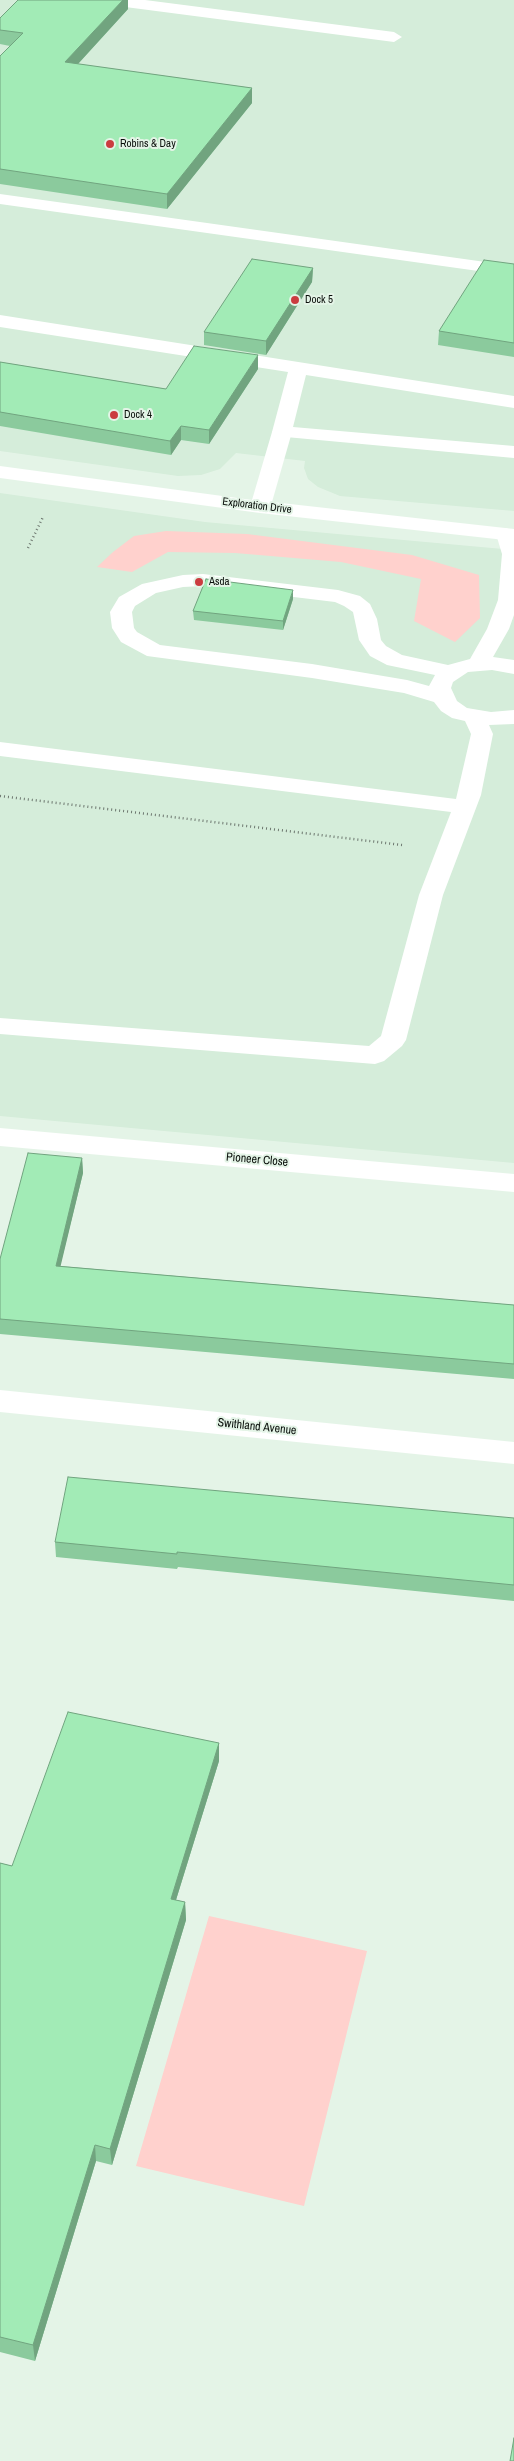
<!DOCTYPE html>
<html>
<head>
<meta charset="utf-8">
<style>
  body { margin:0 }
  canvas { display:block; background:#e4f4e7 }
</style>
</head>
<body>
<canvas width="514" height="2461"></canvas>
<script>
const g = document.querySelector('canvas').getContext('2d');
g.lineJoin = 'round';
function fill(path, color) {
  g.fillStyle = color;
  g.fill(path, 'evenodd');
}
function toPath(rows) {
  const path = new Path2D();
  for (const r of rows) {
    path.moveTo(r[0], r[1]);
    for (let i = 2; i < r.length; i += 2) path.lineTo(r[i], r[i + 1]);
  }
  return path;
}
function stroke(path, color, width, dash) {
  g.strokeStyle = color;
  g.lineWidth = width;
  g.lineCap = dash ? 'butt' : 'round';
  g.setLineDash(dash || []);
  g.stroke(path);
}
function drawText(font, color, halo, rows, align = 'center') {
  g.font = font + ' "Archivo Narrow",sans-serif';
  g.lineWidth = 4;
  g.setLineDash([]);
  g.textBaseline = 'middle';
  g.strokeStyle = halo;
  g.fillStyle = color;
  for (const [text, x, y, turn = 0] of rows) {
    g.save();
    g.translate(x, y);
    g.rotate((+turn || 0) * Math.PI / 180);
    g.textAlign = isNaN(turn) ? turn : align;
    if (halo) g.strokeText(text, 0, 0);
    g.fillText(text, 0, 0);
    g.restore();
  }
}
fill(toPath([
  [0,0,514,0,514,511,340,496,318,487,308,479,304,468,305,461,236,453,220,469,201,475,178,476,0,451],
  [0,493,205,522,514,550,514,1163,0,1116]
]), '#d5edda');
fill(toPath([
  [166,531,247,534,412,555,479,575,480,618,455,642,414,621,421,579,341,562,235,553,168,552,132,572,97,567,113,552,134,536],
  [209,1916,367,1951,304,2206,136,2166]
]), '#ffd1cd');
stroke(toPath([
  [28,548,43,517],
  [0,796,402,845]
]), '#6d776f', 2.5, [1, 3]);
fill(toPath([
  [102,0,145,0,394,32,402,37,394,42,110,5,102,0],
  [0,194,514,266,514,276,0,204,0,194],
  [0,315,514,396,514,408,306,375,293,427,514,446,514,458,275,436,272,432,288,372,0,327,0,315],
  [506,528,514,531,514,615,509,629,493,657,514,660,514,674,492,670,468,672,453,682,451,688,457,701,467,708,491,712,514,710,514,724,489,725,493,734,481,795,443,895,406,1040,402,1046,384,1061,375,1064,0,1034,0,1018,369,1046,381,1036,419,895,451,812,0,756,0,742,456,799,471,734,465,721,452,718,441,711,434,702,404,693,312,678,147,656,121,642,112,628,110,612,119,597,142,584,183,575,203,574,338,590,360,596,370,604,377,619,381,640,386,646,402,655,448,665,470,659,487,629,498,600,502,554,496,534,499,530,506,528],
  [203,586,335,602,344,606,353,612,359,640,370,656,387,665,435,675,429,686,407,680,312,664,160,645,137,632,134,628,132,612,135,606,156,593,183,587,203,586],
  [0,1128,514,1174,514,1192,0,1146,0,1128]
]), '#fff');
fill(toPath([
  [282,426,289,428,292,432,272,502,514,529,514,541,260,513,0,478,0,466,252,500,272,432,275,428,282,426],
  [0,1390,514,1442,514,1464,0,1412,0,1390]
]), '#fff');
fill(toPath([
  [18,0,128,0,128,9,78,64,252,88,252,103,167,209,0,184,0,56,10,46,0,44,0,18],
  [514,264,514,357,438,345,439,331],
  [313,268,312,282,266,355,204,345,204,332],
  [0,362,166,389,258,369,209,444,181,440,171,455,0,426],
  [293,599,283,630,194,620,193,611],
  [82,1158,83,1173,60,1266,514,1305,514,1379,0,1334,0,1259],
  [514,1518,514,1601,178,1567,177,1569,56,1557,55,1542],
  [219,1743,219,1761,176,1900,185,1902,186,1920,112,2165,96,2161,35,2361,0,2352,0,1863,12,1866]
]), '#8bca9d');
fill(toPath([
  [123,0,128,0,128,9,66,77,65,62],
  [252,88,252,103,167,209,167,194],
  [313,268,312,282,266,355,266,341],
  [258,355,258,369,209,444,209,430],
  [181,426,181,440,171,455,170,441],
  [293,590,293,599,283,630,283,621],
  [82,1158,83,1173,57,1281,56,1266],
  [219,1743,219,1761,171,1916,171,1899],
  [185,1902,186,1920,112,2165,110,2149],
  [95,2145,96,2161,35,2361,33,2345]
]), '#71a47f');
const building = toPath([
  [18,0,123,0,65,62,252,88,167,194,0,169,0,56,23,33,0,30,0,18,18,0],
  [252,259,313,268,266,341,204,332,252,259],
  [484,260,514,264,514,343,439,331,484,260],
  [194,346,258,355,209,430,181,426,170,441,0,412,0,362,166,389,194,346],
  [206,579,293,590,283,621,193,611,206,579],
  [28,1153,82,1158,56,1266,514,1305,514,1364,0,1319,0,1259,28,1153],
  [68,1477,514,1518,514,1585,177,1552,177,1554,55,1542,68,1477],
  [68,1712,219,1743,171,1899,185,1902,110,2149,95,2145,33,2345,0,2337,0,1863,12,1866,68,1712],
  [514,2438,514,2461,510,2461,514,2438]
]);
fill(building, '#a2ebb6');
stroke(building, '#71a47f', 1);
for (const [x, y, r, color] of [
  [110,144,5,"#cb3c40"],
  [295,300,5,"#cb3c40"],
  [114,415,5,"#cb3c40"],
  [199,582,5,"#cb3c40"]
]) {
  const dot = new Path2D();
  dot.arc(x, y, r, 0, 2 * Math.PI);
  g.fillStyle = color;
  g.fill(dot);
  stroke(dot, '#e4f4e7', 2);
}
drawText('11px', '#090e0a', '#e4f4e7', [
  ["Robins & Day",120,144],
  ["Dock 5",305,300],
  ["Dock 4",124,415],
  ["Asda",209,582]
], 'left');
drawText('11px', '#090e0a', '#e4f4e7', [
  ["Exploration Drive",257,506,7]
]);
drawText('12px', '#090e0a', '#e4f4e7', [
  ["Pioneer Close",257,1160,5],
  ["Swithland Avenue",257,1427,6]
]);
</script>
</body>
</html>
